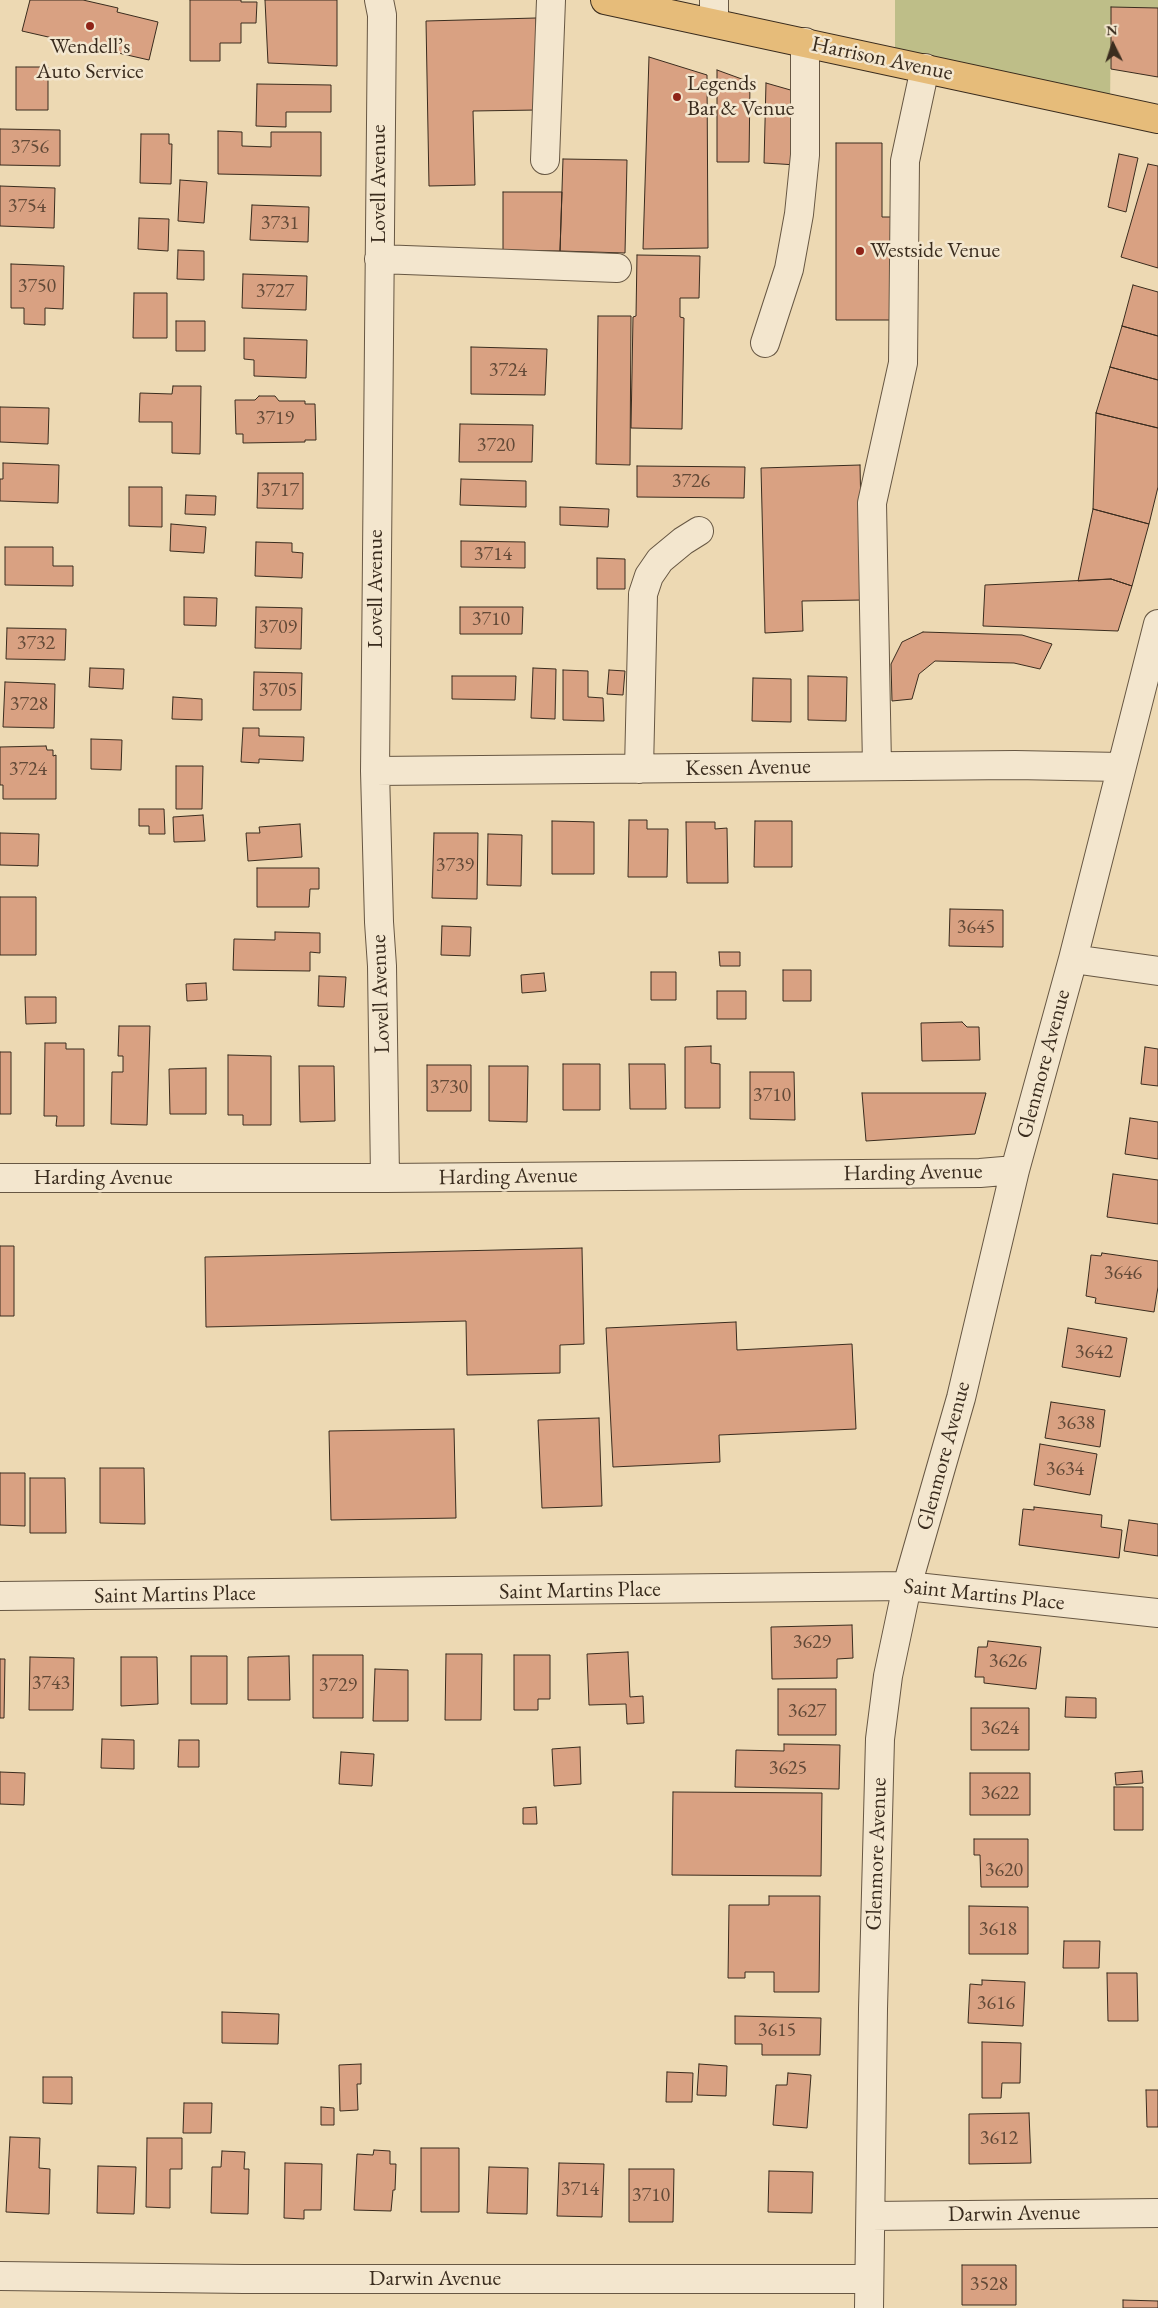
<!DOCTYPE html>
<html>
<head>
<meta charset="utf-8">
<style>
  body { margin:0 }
  #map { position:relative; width:1158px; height:2308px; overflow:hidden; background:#edd9b3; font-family:"EB Garamond",serif }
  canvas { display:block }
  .north { position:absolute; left:1088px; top:20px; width:50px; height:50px; -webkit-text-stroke:4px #f3e6ce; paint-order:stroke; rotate:356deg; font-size:14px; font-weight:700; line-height:20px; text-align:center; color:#3a2c1e }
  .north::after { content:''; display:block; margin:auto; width:18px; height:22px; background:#3a2c1e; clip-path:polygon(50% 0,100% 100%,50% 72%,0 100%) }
</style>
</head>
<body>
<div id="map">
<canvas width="1158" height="2308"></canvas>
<div class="north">N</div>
</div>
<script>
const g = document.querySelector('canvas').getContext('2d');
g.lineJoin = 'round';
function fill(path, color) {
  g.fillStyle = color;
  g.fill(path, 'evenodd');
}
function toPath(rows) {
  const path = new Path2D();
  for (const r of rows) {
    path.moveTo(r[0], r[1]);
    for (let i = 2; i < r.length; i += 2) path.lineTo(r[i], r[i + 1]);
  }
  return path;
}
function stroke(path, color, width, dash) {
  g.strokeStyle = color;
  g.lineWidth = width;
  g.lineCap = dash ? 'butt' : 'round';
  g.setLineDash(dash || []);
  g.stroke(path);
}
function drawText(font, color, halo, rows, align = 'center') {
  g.font = font + ' "EB Garamond",serif';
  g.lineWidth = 5;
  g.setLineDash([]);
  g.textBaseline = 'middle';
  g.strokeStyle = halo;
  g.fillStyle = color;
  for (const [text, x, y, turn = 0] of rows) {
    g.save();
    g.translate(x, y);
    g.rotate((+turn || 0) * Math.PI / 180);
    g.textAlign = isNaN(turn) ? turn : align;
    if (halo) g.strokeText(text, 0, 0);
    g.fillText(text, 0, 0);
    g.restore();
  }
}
fill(toPath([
  [895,0,1158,0,1158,8,1111,8,1110,108,895,61]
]), '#bebe88');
const building = toPath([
  [30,0,83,0,118,8,117,12,158,22,149,60,22,31,30,0],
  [190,0,241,0,241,2,257,2,256,23,241,23,241,43,220,43,220,61,190,61,190,0],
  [265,0,337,0,337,66,268,63,265,0],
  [1111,7,1158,8,1158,77,1111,69,1111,7],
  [536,18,537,110,473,111,475,185,429,186,426,21,536,18],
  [649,57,707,75,708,248,643,249,649,57],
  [16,67,48,67,48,110,16,110,16,67],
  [717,70,750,82,749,162,717,162,717,70],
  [766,83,801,93,797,165,764,163,766,83],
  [257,84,331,85,331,112,286,112,286,127,256,126,257,84],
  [0,129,60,130,60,166,0,165,0,129],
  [218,131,242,132,242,146,271,147,271,132,321,132,321,176,218,174,218,131],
  [141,134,169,134,169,144,172,144,171,184,140,183,141,134],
  [836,143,882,143,882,217,902,217,902,320,836,320,836,143],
  [1119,154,1138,158,1126,212,1108,207,1119,154],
  [563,159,627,160,625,253,560,251,563,159],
  [1148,164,1158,166,1158,268,1121,257,1148,164],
  [180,180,207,182,204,223,178,221,180,180],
  [0,186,55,188,54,228,0,226,0,186],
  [503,192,562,192,560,251,503,250,503,192],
  [252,205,309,207,308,242,250,240,252,205],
  [139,218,169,219,168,251,138,249,139,218],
  [178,250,204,251,204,280,177,279,178,250],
  [637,255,700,256,699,298,680,298,680,317,684,318,682,429,631,428,633,317,636,316,637,255],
  [11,264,64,266,63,309,45,308,45,325,24,324,24,308,11,308,11,264],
  [243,274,307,276,306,310,242,308,243,274],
  [1133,285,1158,292,1158,336,1122,326,1133,285],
  [134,293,167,293,167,338,133,338,134,293],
  [598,316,631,316,630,465,596,464,598,316],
  [176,321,205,321,205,351,176,351,176,321],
  [1122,326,1158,336,1158,380,1110,367,1122,326],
  [244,338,307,340,306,378,254,376,254,360,244,359,244,338],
  [471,347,547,349,545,395,471,394,471,347],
  [1110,367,1158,380,1158,428,1096,413,1110,367],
  [173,386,201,386,200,454,172,453,172,422,139,422,140,393,172,394,173,386],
  [259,396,275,396,279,401,305,401,305,404,315,404,316,440,305,440,305,442,243,443,243,434,236,434,235,400,255,400,259,396],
  [0,407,49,408,48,444,0,442,0,407],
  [1096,413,1158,428,1158,487,1149,524,1093,509,1096,413],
  [460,424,533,425,532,462,459,462,460,424],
  [3,463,59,465,58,503,0,501,0,479,3,479,3,463],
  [860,465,863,600,802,601,803,631,765,633,761,468,860,465],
  [637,466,745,467,744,498,637,497,637,466],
  [258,473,303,473,303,509,257,508,258,473],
  [461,479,526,481,526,507,460,505,461,479],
  [129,487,162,487,162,527,129,526,129,487],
  [186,495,216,496,215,515,185,514,186,495],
  [560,507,609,509,608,527,560,525,560,507],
  [1093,509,1149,524,1132,586,1111,579,1078,581,1093,509],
  [171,524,206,527,204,553,170,551,171,524],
  [461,541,525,542,525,568,461,567,461,541],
  [256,542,292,543,292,552,303,553,302,578,255,576,256,542],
  [5,547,53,547,53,566,73,566,73,586,5,585,5,547],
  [597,558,625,559,625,589,597,589,597,558],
  [1111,579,1132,586,1118,631,983,626,985,585,1111,579],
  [184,597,217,598,216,626,184,625,184,597],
  [256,607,302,608,301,649,255,648,256,607],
  [460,607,523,607,522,634,460,634,460,607],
  [7,628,66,629,65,660,6,659,7,628],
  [923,632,1022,635,1052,644,1040,669,1014,663,935,661,919,674,912,699,892,701,891,664,902,642,923,632],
  [90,668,124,669,123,689,89,687,90,668],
  [533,668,556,669,555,719,531,718,533,668],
  [563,670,588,671,588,697,603,698,604,721,563,720,563,670],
  [609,670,625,671,623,695,607,694,609,670],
  [254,672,302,673,301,710,253,710,254,672],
  [452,676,516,676,515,700,452,699,452,676],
  [808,676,847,677,846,721,808,720,808,676],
  [753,678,791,679,791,722,752,721,753,678],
  [5,682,55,684,54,728,3,727,5,682],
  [173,697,202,699,202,720,172,719,173,697],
  [243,728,259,728,259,736,304,737,303,761,259,759,259,763,241,762,243,728],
  [91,739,122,740,121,770,91,769,91,739],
  [46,746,47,750,53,750,53,756,56,755,56,799,3,799,3,785,0,785,0,747,46,746],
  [176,766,203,766,202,809,176,809,176,766],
  [139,809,164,809,165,834,149,834,149,826,139,826,139,809],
  [203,815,205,841,174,842,173,817,203,815],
  [629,820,647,820,647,829,668,829,667,877,628,877,629,820],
  [552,821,594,822,594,874,552,874,552,821],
  [755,821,792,821,792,867,754,867,755,821],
  [686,822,715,822,715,829,727,828,728,883,687,883,686,822],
  [300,824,302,857,248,861,246,833,260,833,259,827,300,824],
  [0,833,39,834,38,866,0,865,0,833],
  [434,833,478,833,477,899,432,898,434,833],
  [488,834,522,835,521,886,487,885,488,834],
  [257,868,319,868,319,889,310,889,309,907,257,907,257,868],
  [0,897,36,897,36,955,0,955,0,897],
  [950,909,1003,910,1003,947,949,946,950,909],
  [442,926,471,927,470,956,441,955,442,926],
  [275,932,320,933,320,953,310,952,310,971,233,970,234,939,275,940,275,932],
  [719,952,740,952,740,966,720,966,719,952],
  [783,970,811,970,811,1001,783,1001,783,970],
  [651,972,676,972,676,1000,651,1000,651,972],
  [544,973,546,991,522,993,521,975,544,973],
  [319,976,346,977,344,1007,318,1006,319,976],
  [206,983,207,1000,187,1001,186,984,206,983],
  [717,991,746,991,746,1019,717,1019,717,991],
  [25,997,56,997,56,1023,26,1024,25,997],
  [962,1022,967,1027,979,1027,980,1060,922,1061,921,1023,962,1022],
  [119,1026,150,1026,147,1125,111,1124,112,1072,123,1072,123,1056,118,1056,119,1026],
  [45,1043,66,1043,66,1049,84,1049,84,1126,56,1126,57,1116,44,1116,45,1043],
  [711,1046,711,1063,720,1064,720,1108,685,1108,685,1047,711,1046],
  [1145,1047,1158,1049,1158,1086,1141,1084,1145,1047],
  [0,1052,11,1052,11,1114,0,1114,0,1052],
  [228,1055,271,1056,271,1125,243,1125,243,1115,228,1115,228,1055],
  [563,1064,600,1064,600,1110,563,1110,563,1064],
  [629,1064,665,1064,666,1109,630,1109,629,1064],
  [427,1065,471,1065,471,1111,427,1111,427,1065],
  [299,1066,334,1066,335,1121,300,1122,299,1066],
  [489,1066,528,1066,527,1122,489,1121,489,1066],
  [206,1068,206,1114,170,1114,169,1069,206,1068],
  [750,1072,794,1072,795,1120,750,1119,750,1072],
  [862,1093,986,1093,975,1134,866,1141,862,1093],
  [1130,1118,1158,1122,1158,1159,1125,1154,1130,1118],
  [1113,1174,1158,1180,1158,1224,1107,1217,1113,1174],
  [0,1246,14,1246,14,1316,0,1316,0,1246],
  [582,1248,584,1344,560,1345,560,1373,467,1375,466,1321,206,1327,205,1257,582,1248],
  [1102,1253,1158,1261,1158,1287,1154,1312,1095,1303,1096,1298,1086,1296,1091,1255,1101,1256,1102,1253],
  [736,1322,737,1350,852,1344,856,1429,719,1435,720,1462,613,1467,606,1328,736,1322],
  [1068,1328,1127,1338,1120,1377,1062,1367,1068,1328],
  [1051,1402,1105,1410,1100,1447,1045,1438,1051,1402],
  [599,1418,602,1506,542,1508,538,1420,599,1418],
  [454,1429,456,1518,331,1520,329,1431,454,1429],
  [1040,1444,1097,1454,1090,1495,1034,1485,1040,1444],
  [100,1468,144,1468,145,1524,100,1523,100,1468],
  [0,1473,25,1473,25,1526,0,1525,0,1473],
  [30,1478,65,1478,66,1533,30,1533,30,1478],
  [1034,1507,1102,1515,1101,1527,1122,1530,1119,1558,1019,1545,1023,1509,1034,1510,1034,1507],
  [1129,1520,1158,1524,1158,1556,1124,1551,1129,1520],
  [852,1625,853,1658,837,1659,837,1678,772,1679,771,1627,852,1625],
  [988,1641,1041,1647,1036,1689,984,1683,984,1677,975,1677,978,1647,987,1647,988,1641],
  [628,1652,630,1697,643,1696,644,1723,627,1724,626,1704,589,1705,587,1654,628,1652],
  [446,1654,482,1654,481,1720,445,1720,446,1654],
  [313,1655,363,1655,363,1718,313,1718,313,1655],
  [514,1655,550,1655,550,1699,538,1699,538,1710,514,1710,514,1655],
  [191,1656,227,1656,227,1704,191,1704,191,1656],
  [289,1656,290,1700,248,1700,248,1657,289,1656],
  [30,1657,74,1658,73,1710,29,1710,30,1657],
  [121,1657,157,1657,158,1704,121,1706,121,1657],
  [0,1659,5,1659,4,1718,0,1718,0,1659],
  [375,1669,408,1670,408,1721,373,1721,375,1669],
  [778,1689,836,1689,836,1735,778,1735,778,1689],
  [1066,1697,1096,1698,1096,1718,1065,1717,1066,1697],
  [971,1708,1029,1708,1029,1750,971,1750,971,1708],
  [102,1739,134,1740,134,1769,101,1768,102,1739],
  [179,1740,199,1740,199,1767,178,1767,179,1740],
  [784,1744,840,1745,839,1789,735,1787,736,1750,784,1751,784,1744],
  [580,1747,581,1784,554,1786,552,1749,580,1747],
  [341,1752,374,1754,372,1786,339,1784,341,1752],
  [1142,1771,1143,1783,1116,1785,1115,1773,1142,1771],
  [0,1772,25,1773,24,1805,0,1804,0,1772],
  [970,1773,1030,1773,1030,1815,970,1815,970,1773],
  [1114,1787,1143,1787,1143,1830,1114,1830,1114,1787],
  [673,1792,822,1793,821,1876,672,1875,673,1792],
  [536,1807,537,1824,523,1824,523,1808,536,1807],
  [974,1839,1028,1839,1028,1887,981,1887,980,1855,974,1855,974,1839],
  [769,1896,820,1896,819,1992,774,1992,774,1972,745,1972,745,1978,728,1978,729,1905,769,1905,769,1896],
  [969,1906,1028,1907,1028,1954,969,1954,969,1906],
  [1064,1941,1100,1941,1099,1968,1063,1968,1064,1941],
  [1107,1973,1137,1973,1138,2021,1108,2021,1107,1973],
  [982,1980,1025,1982,1023,2026,968,2023,970,1984,982,1985,982,1980],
  [222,2012,279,2014,278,2044,222,2043,222,2012],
  [735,2016,821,2018,820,2055,762,2055,762,2044,735,2044,735,2016],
  [982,2042,1021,2043,1020,2083,1002,2083,1001,2098,982,2098,982,2042],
  [361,2064,361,2084,357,2084,358,2110,340,2111,339,2065,361,2064],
  [699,2064,727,2066,726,2096,697,2095,699,2064],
  [667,2072,693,2073,692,2102,666,2102,667,2072],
  [788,2073,811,2075,807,2128,773,2125,776,2085,787,2085,788,2073],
  [43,2077,72,2077,72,2104,43,2103,43,2077],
  [1146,2090,1158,2090,1158,2127,1147,2127,1146,2090],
  [184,2103,212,2103,211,2133,183,2133,184,2103],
  [321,2107,334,2108,334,2125,321,2125,321,2107],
  [1029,2113,1031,2163,969,2164,969,2114,1029,2113],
  [10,2137,40,2138,39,2168,50,2169,49,2214,6,2212,10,2137],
  [147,2138,182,2138,182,2169,170,2169,170,2208,146,2207,147,2138],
  [421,2148,459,2148,459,2212,421,2212,421,2148],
  [374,2150,390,2151,390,2164,396,2164,395,2190,393,2190,391,2211,354,2210,357,2154,373,2155,374,2150],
  [222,2151,245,2152,244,2169,249,2169,248,2214,211,2213,212,2167,221,2167,222,2151],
  [285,2163,322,2164,321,2210,304,2210,304,2219,284,2218,285,2163],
  [559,2163,604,2164,602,2217,557,2216,559,2163],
  [98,2166,136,2167,134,2214,97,2213,98,2166],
  [489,2167,528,2168,527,2214,487,2213,489,2167],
  [629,2169,674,2169,673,2222,629,2222,629,2169],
  [769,2171,813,2172,812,2213,768,2212,769,2171],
  [962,2265,1016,2265,1016,2305,962,2305,962,2265],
  [1123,2300,1158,2301,1158,2308,1123,2308,1123,2300]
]);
fill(building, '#d9a182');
stroke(building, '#3a2c1e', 1);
const minor = toPath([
  [379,0,382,15,375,771,379,922,382,966,385,1178],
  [714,0,714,22],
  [545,160,551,0],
  [379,259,617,268],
  [765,343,789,269,799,214,805,155,805,42],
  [877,766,872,503,903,363,905,161,925,68],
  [639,769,643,594,649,576,660,560,683,541,699,531],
  [375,771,1015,765,1121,767],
  [1073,959,1158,971],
  [0,1178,385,1178,980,1173,1015,1170],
  [0,1596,907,1586,1158,1613],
  [871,2216,1158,2213],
  [0,2276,244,2279,869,2279],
  [869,2308,873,2009,880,1739,888,1676,907,1586,961,1398,1015,1170,1073,959,1158,624]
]);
const major = toPath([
  [605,0,1158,119]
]);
stroke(minor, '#675743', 30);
stroke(major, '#3a2c1e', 30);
stroke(minor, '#f3e6ce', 28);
stroke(major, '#e6bc7a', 28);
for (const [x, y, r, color] of [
  [90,26,5,"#8f2418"],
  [677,97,5,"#8f2418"],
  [860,251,5,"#8f2418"]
]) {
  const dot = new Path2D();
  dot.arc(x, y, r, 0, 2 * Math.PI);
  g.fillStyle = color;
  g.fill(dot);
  stroke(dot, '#f3e6ce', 2);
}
drawText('20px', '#624937', null, [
  ["3756",30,148],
  ["3754",27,207],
  ["3731",280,224],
  ["3750",37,287],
  ["3727",275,292],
  ["3724",508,371],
  ["3719",275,419],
  ["3720",496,446],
  ["3726",691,482],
  ["3717",280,491],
  ["3714",493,555],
  ["3710",491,620],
  ["3709",278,628],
  ["3732",36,644],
  ["3705",278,691],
  ["3728",29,705],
  ["3724",28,770],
  ["3739",455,866],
  ["3645",976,928],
  ["3730",449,1088],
  ["3710",772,1096],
  ["3646",1123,1274],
  ["3642",1094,1353],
  ["3638",1076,1424],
  ["3634",1065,1470],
  ["3629",812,1643],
  ["3626",1008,1662],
  ["3743",51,1684],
  ["3729",338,1686],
  ["3627",807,1712],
  ["3624",1000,1729],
  ["3625",788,1769],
  ["3622",1000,1794],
  ["3620",1004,1871],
  ["3618",998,1930],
  ["3616",996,2004],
  ["3615",777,2031],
  ["3612",999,2139],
  ["3714",580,2190],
  ["3710",651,2196],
  ["3528",989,2285]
]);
drawText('22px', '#3a2c1e', '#f3e6ce', [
  ["Wendell’s",90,47,"center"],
  ["Auto Service",90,72,"center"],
  ["Legends",687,84],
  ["Bar & Venue",687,109],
  ["Westside Venue",870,251]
], 'left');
drawText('22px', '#3a2c1e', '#f3e6ce', [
  ["Harrison Avenue",882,59,12],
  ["Lovell Avenue",379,184,-90],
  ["Lovell Avenue",376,589,-90],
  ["Kessen Avenue",748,768,-1],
  ["Lovell Avenue",381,994,-92],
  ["Glenmore Avenue",1044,1064,-75],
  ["Harding Avenue",913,1173,-1],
  ["Harding Avenue",508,1177,-1],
  ["Harding Avenue",103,1178],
  ["Glenmore Avenue",944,1456,-75],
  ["Saint Martins Place",580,1591,-1],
  ["Saint Martins Place",175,1595,-1],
  ["Saint Martins Place",984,1595,6],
  ["Glenmore Avenue",877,1854,-88],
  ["Darwin Avenue",1014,2214,-1],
  ["Darwin Avenue",435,2279]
]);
</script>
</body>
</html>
